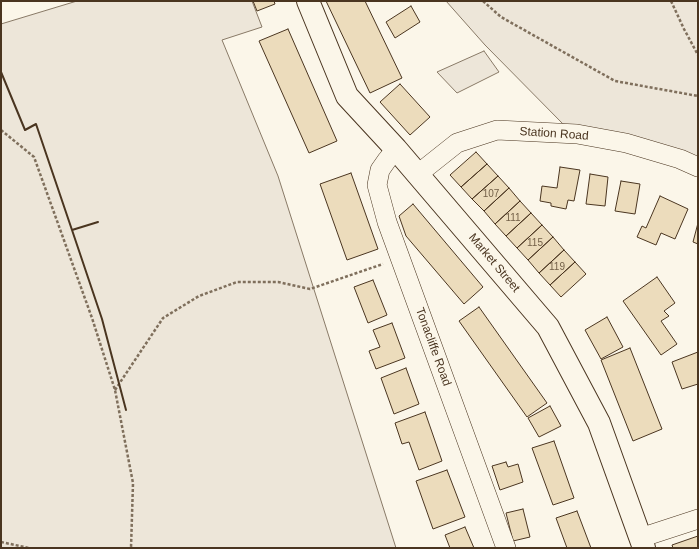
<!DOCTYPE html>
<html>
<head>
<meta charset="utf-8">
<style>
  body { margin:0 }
  #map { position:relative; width:699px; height:549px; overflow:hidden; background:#fbf6e9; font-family:Arial,sans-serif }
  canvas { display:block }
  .frame { position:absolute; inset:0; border:2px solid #4a3520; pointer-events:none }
</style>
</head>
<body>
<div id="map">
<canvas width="699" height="549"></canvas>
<div class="frame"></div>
</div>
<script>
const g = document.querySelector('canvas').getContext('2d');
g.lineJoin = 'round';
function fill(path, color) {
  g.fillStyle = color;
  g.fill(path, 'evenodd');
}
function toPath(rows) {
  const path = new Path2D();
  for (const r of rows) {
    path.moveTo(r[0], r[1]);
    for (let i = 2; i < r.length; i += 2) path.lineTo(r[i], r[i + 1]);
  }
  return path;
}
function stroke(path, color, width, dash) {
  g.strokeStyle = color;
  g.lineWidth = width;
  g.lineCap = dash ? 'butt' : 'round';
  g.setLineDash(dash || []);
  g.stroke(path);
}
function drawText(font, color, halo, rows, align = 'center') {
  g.font = font + ' Arial,sans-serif';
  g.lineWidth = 3;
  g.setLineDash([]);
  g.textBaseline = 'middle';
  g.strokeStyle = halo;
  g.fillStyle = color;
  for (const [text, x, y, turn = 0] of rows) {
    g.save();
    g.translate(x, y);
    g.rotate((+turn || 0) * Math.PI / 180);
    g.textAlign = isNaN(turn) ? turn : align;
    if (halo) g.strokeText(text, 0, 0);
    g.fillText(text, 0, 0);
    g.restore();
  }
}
const green = toPath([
  [77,1,252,1,262,27,222,40,278,176,396,548,1,548,1,24,77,1],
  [446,1,698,1,698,158,563,124,485,45,446,1],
  [484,51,499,72,457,93,437,72,484,51]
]);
fill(green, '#ede6d9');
stroke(green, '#887966', 1);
const building = toPath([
  [253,1,274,1,275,4,257,11,253,1],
  [326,1,365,1,402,78,370,93,326,1],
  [411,6,420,22,395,38,386,22,411,6],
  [288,29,337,141,309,153,259,41,288,29],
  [400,84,430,117,410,135,380,102,400,84],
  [476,152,487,164,461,187,450,175,476,152],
  [487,164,498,176,472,199,461,187,487,164],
  [560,167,580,170,574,201,568,200,566,209,551,206,551,203,540,201,542,186,557,188,560,167],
  [351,173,378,249,347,260,320,184,351,173],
  [590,174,608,177,605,206,586,204,590,174],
  [498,176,509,188,484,211,472,199,498,176],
  [621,181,640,184,635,214,615,211,621,181],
  [509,188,520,201,495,224,484,211,509,188],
  [660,196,688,209,675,239,661,233,656,245,637,237,642,226,646,228,660,196],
  [520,201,531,213,506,236,495,224,520,201],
  [413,204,483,287,464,304,406,236,399,216,413,204],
  [531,213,542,225,517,248,506,236,531,213],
  [698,223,698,244,693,242,698,223],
  [542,225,553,237,528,260,517,248,542,225],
  [553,237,564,250,539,273,528,260,553,237],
  [564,250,575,262,550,285,539,273,564,250],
  [575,262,586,274,561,297,550,285,575,262],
  [657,277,675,303,664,311,669,316,661,321,677,344,661,355,623,301,657,277],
  [373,280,387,315,368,323,354,287,373,280],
  [479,307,547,403,527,417,459,321,479,307],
  [607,317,623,347,601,359,585,330,607,317],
  [392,323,405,358,376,369,369,351,380,347,373,330,392,323],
  [630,348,662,429,633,441,601,360,630,348],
  [698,352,698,384,682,389,672,362,698,352],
  [406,368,419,404,394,414,381,378,406,368],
  [550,406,561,426,539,437,528,418,550,406],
  [425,412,442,461,419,470,409,442,402,444,395,423,425,412],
  [554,441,574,498,553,505,532,448,554,441],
  [506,462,508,467,518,464,523,482,500,490,492,466,506,462],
  [447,470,465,517,433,529,416,481,447,470],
  [523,509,530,537,513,541,506,513,523,509],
  [577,511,591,548,567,548,556,518,577,511],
  [465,527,474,548,450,548,445,535,465,527],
  [698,536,698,548,673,548,672,545,698,536]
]);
fill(building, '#ecdcbc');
stroke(building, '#4a3520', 1);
const street = toPath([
  [396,149,387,160,380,170,377,185,387,222,506,548],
  [418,174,457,143,497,130,577,134,626,143,680,159,698,167],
  [640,538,698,519]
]);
const primary = toPath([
  [308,1,347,96,396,149,548,327,599,423,644,548]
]);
stroke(street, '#4a3520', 20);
stroke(primary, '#4a3520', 24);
stroke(toPath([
  [483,1,501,17,615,81,698,96],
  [671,1,684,29,698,55],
  [1,130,34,157,92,318,115,390,133,483,131,548],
  [115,390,163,318,199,296,237,282,278,282,310,289,383,264],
  [1,542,29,548]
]), '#7f6f5c', 2.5, [3, 2]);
stroke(street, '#fbf6e9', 19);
stroke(primary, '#fbf6e9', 22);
stroke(toPath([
  [1,72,25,130,36,124,72,230,98,222],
  [72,230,102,319,126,410]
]), '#4a3520', 2);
drawText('10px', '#725f47', null, [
  ["107",491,194],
  ["111",513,218],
  ["115",535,243],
  ["119",557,267]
]);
drawText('12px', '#4a3520', '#fbf6e9', [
  ["Station Road",554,134,4],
  ["Market Street",494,263,50],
  ["Tonacliffe Road",433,347,70]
]);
</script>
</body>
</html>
